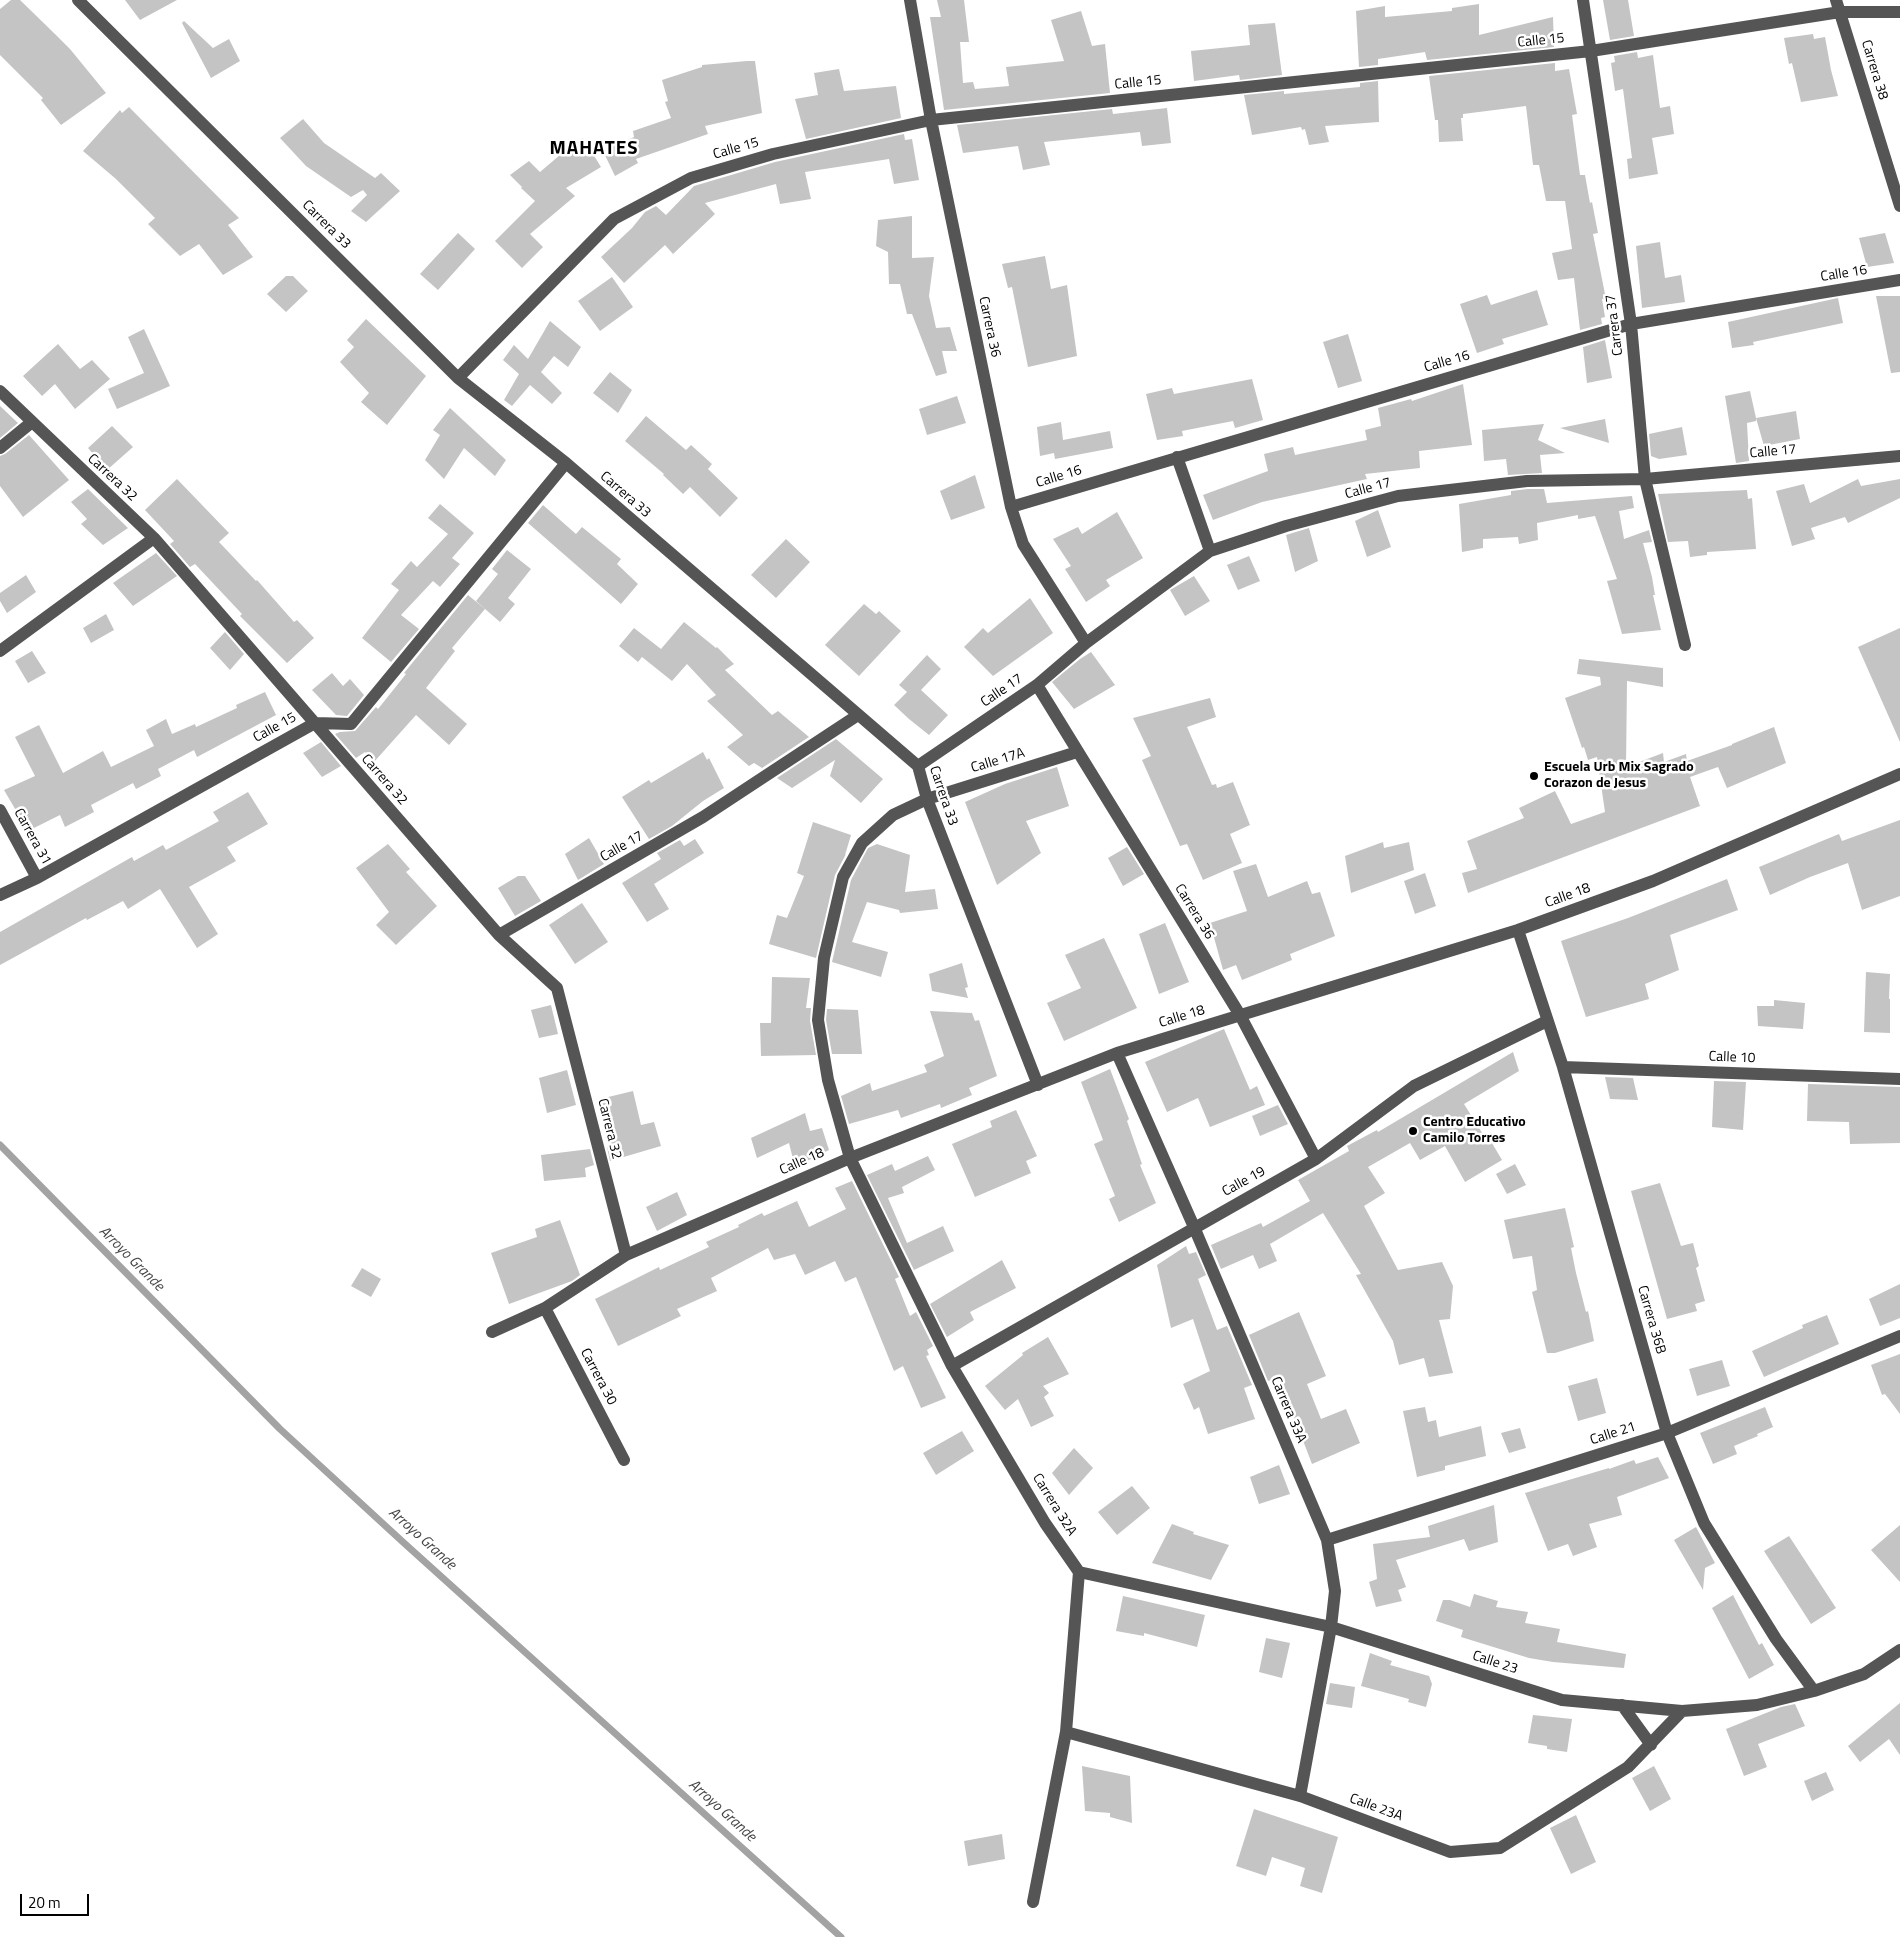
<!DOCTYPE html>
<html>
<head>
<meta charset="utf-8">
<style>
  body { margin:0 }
  #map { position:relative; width:1900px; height:1937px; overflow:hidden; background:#fff; font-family:"Titillium Web",sans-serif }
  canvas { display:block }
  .scale { position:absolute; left:20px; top:1894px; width:69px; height:22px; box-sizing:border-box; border:2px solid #000; border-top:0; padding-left:6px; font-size:15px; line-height:18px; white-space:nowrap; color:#000; -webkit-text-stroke:4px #fff; paint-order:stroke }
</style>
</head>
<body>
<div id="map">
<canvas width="1900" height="1937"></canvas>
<div class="scale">20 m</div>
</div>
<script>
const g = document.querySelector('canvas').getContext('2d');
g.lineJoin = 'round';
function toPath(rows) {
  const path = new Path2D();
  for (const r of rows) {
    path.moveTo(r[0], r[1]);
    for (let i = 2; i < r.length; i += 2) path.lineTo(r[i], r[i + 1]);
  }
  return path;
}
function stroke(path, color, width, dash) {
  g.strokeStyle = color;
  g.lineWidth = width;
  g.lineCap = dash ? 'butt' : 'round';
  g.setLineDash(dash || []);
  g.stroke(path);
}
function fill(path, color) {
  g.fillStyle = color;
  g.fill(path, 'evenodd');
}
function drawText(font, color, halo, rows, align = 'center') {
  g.font = font + ' "Titillium Web",sans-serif';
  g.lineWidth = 5;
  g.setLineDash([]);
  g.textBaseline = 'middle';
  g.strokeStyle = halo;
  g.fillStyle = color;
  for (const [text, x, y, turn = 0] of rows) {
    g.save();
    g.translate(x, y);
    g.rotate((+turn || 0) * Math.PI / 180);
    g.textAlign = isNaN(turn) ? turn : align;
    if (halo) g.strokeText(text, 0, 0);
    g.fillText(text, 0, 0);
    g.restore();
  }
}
stroke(toPath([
  [0,1145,280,1429,404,1543,841,1937]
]), '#a3a3a3', 7);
fill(toPath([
  [11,0,20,0,57,36,70,49,106,93,61,125,41,100,43,98,0,55,0,9],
  [125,0,177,0,140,20],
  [937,0,964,0,969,42,960,42,963,83,973,82,975,89,1009,86,1006,67,1064,61,1051,20,1081,11,1092,46,1105,44,1110,93,944,110,930,17,941,17],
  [1603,0,1628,0,1634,36,1610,40],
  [1479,4,1479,35,1553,17,1554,47,1427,60,1425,52,1378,59,1378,65,1359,67,1356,11,1385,6,1385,17,1452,11,1452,8],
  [184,21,213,48,229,39,240,61,211,78,182,23],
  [1275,23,1282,75,1240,80,1239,75,1194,81,1191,51,1250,45,1248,25],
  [1813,34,1814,39,1825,37,1831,70,1838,96,1801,102,1792,63,1789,64,1784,38],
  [1637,52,1638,58,1653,55,1660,108,1670,106,1674,134,1652,138,1658,174,1629,179,1627,159,1632,158,1623,89,1615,91,1611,63,1615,62,1614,56],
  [747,61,755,61,762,113,705,126,708,134,636,159,638,163,615,176,603,151,634,137,633,131,671,118,665,102,668,101,662,80,702,67,702,65],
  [1555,63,1555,71,1569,69,1577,114,1572,115,1580,175,1585,175,1590,203,1592,202,1598,233,1593,234,1606,299,1602,299,1605,317,1601,318,1602,324,1580,330,1574,278,1558,280,1552,253,1572,249,1565,201,1546,201,1539,165,1533,165,1526,106,1463,114,1463,118,1461,118,1463,141,1439,142,1438,120,1435,120,1429,76],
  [839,69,844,91,896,86,901,118,806,139,795,99,818,95,814,73],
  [1378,81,1379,122,1325,126,1329,142,1309,145,1305,129,1302,130,1301,127,1252,135,1244,95,1284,91,1284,94,1360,87,1360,83],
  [129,107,239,218,228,225,253,257,223,275,199,244,180,256,148,224,155,218,116,179,83,151,120,110,122,113],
  [1167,108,1171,143,1142,146,1140,132,1044,142,1050,165,1023,170,1018,146,963,153,957,125,1112,109,1113,114],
  [303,119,324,143,375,178,381,173,400,191,366,222,351,211,367,195,363,190,351,197,306,166,280,138],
  [904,134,905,140,912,139,919,180,894,184,889,159,805,172,811,199,780,204,776,184,705,203,715,214,673,254,665,245,624,283,601,257,632,228,645,212,656,206,666,215,694,186,775,162],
  [583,138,601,167,566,188,575,196,530,234,543,247,522,268,495,241,535,201,521,188,522,187,510,175,529,161,540,172,567,149],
  [912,216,912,258,934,257,929,296,936,328,950,327,957,351,942,351,947,373,936,376,912,314,907,314,900,284,889,284,888,252,876,246,878,220],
  [458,233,475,249,438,290,420,274],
  [1885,233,1894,263,1867,267,1859,238],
  [1660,242,1665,278,1681,275,1685,302,1642,308,1636,246],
  [1045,256,1051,289,1067,285,1077,356,1028,367,1012,287,1008,288,1002,264],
  [286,276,293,276,308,291,286,312,267,294],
  [612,277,633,307,600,331,578,301],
  [1537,290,1548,325,1502,339,1504,344,1477,353,1460,304,1487,295,1491,305],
  [1876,296,1900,296,1900,372,1891,373],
  [1838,298,1843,323,1753,342,1754,345,1732,348,1728,322],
  [366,319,426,376,387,425,361,402,369,393,340,362,354,347,347,340],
  [550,321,581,347,568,367,554,356,541,372,562,393,552,404,530,385,512,406,504,400,519,374,503,360,514,345,528,359],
  [144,329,170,386,117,409,108,389,144,373,128,337],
  [1348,334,1362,381,1338,388,1323,342],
  [1605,340,1612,378,1587,383,1583,347],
  [58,344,80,369,92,360,110,379,75,409,55,384,42,396,23,376],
  [610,372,632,390,618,413,593,393],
  [1252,379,1263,420,1235,428,1233,421,1182,431,1183,436,1157,440,1146,394,1172,388,1174,394],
  [1463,384,1472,445,1419,451,1420,468,1365,474,1367,479,1262,502,1213,520,1203,495,1268,471,1264,454,1293,447,1295,455,1367,440,1365,430,1381,426,1378,408,1411,399,1412,401],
  [1750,391,1756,418,1796,411,1800,439,1764,446,1756,418,1756,421,1747,423,1749,461,1736,463,1725,396],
  [957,396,966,423,927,435,919,409],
  [0,406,18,423,0,438],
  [450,408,506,460,495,476,464,448,444,479,425,460,440,435,433,430],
  [646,416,686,450,691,445,712,464,708,469,738,498,720,517,690,487,683,494,663,475,664,474,625,441],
  [1605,419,1609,443,1560,428],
  [1061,422,1063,440,1110,431,1113,448,1055,459,1054,453,1040,456,1037,427],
  [1544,424,1538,440,1565,453,1540,455,1542,473,1508,475,1506,459,1484,461,1482,430],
  [112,426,133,447,107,470,88,448],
  [1682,427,1687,455,1659,459,1651,456,1649,434],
  [29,435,69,480,23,517,0,486,0,456,5,454],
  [975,475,985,508,951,520,940,491],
  [177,479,229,533,219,542,256,581,257,580,294,622,297,620,314,638,287,663,240,616,242,614,195,564,190,567,170,544,174,541,145,510],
  [1858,479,1861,486,1900,479,1900,498,1848,523,1845,517,1811,528,1815,539,1792,546,1776,491,1804,484,1810,503],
  [88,489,128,528,103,545,81,524,87,519,71,502],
  [1528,489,1544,489,1547,503,1632,496,1634,508,1619,511,1624,539,1649,530,1652,542,1643,543,1652,577,1655,595,1653,595,1661,630,1622,634,1607,581,1617,579,1595,516,1578,519,1578,515,1537,523,1538,540,1519,544,1518,537,1483,539,1483,548,1462,552,1459,504,1511,495,1511,491],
  [1747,490,1748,499,1752,498,1756,549,1707,552,1707,555,1690,557,1688,541,1668,542,1658,494],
  [440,504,474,533,452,558,460,564,440,587,433,581,401,615,419,629,391,662,362,638,399,590,391,584,411,561,417,567,448,534,428,518],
  [543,505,576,534,582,527,621,559,617,564,638,584,621,604,528,523],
  [1378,510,1391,547,1367,557,1355,521],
  [1117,512,1143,558,1106,580,1110,586,1086,602,1065,569,1071,566,1053,539,1078,527,1082,534],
  [1309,528,1318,561,1295,572,1286,535],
  [786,539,810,562,776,598,751,575],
  [507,550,531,569,508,598,515,604,500,622,476,601,498,574,492,569],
  [156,553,177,576,133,606,113,583],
  [1249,556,1260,581,1238,590,1227,565],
  [26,575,36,592,7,613,0,601,0,593],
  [1194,576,1210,601,1185,616,1170,590],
  [468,595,485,609,452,648,455,651,426,688,467,724,449,745,416,715,374,762,365,752,356,758,335,734,340,732,355,731,376,707,378,709,406,674,404,673],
  [1030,598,1053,633,993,676,964,647,983,628,988,633],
  [864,604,876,614,879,611,901,631,859,676,825,645],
  [106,614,114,630,91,643,83,628],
  [684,622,716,648,717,647,734,664,725,670,772,715,778,711,809,737,762,768,754,763,749,766,727,747,743,735,707,701,716,695,687,664,672,681,642,657,638,662,619,646,634,628,661,649],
  [1900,628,1900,742,1858,647],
  [225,632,244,654,230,670,210,648],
  [32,651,46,673,28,683,15,661],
  [1091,652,1115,685,1074,709,1052,682,1080,659],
  [927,655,941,669,921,690,948,715,929,735,909,719,894,705,907,692,899,685],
  [1579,659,1663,668,1663,687,1627,681,1626,767,1663,753,1664,762,1686,754,1687,761,1732,745,1732,744,1774,727,1786,763,1727,788,1718,767,1690,777,1700,806,1468,893,1462,873,1477,869,1467,841,1524,818,1519,808,1555,791,1571,824,1605,812,1597,757,1588,760,1584,747,1582,748,1565,698,1601,685,1600,677,1577,674],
  [332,673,343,686,350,679,364,695,347,716,336,715,312,690],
  [265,692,276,715,197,757,194,750,158,769,161,776,136,789,133,783,91,805,94,812,65,827,60,815,28,831,4,790,35,776,15,737,39,725,63,773,103,751,111,767,154,746,146,730,166,719,172,734,195,724,196,727,237,708,236,705],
  [1210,698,1216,717,1187,727,1212,785,1216,784,1217,788,1233,782,1250,825,1230,834,1242,863,1203,880,1187,844,1180,846,1142,760,1151,756,1133,718],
  [836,739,883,779,861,803,830,776,835,760,792,788,777,778],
  [321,742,341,766,322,777,303,753],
  [703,752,707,760,709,758,724,788,703,801,672,826,649,839,622,797,649,780,651,783],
  [1057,767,1069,806,1026,821,1041,853,997,885,965,802,1005,784],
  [248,792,268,824,227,847,236,861,189,887,218,934,197,948,160,889,128,909,123,901,87,920,86,918,0,965,0,932,132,857,134,861,163,845,166,850,219,821,213,812],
  [1900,820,1900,896,1862,910,1848,863,1810,877,1770,895,1759,867,1839,834,1842,841],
  [813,822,851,835,845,855,846,854,835,875,816,958,769,944,777,915,787,918,804,876,797,873],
  [589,838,604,864,578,880,565,854],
  [695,839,704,853,654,884,669,909,647,922,622,883,661,859,657,853,680,840,684,846],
  [1383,842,1384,848,1409,842,1414,870,1351,893,1345,856],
  [388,844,410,869,406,872,437,906,396,945,376,925,389,912,356,868],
  [877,844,910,855,905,892,935,889,938,909,900,913,899,910,867,902,852,942,888,952,881,977,832,962,851,880,868,848],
  [1127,847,1144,874,1123,886,1108,858],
  [1256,864,1268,897,1307,881,1312,894,1320,892,1335,936,1290,954,1292,960,1242,980,1236,965,1223,970,1210,923,1247,911,1233,871],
  [1425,873,1436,906,1415,914,1404,881],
  [518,876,525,876,541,901,515,916,498,888],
  [1727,879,1738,910,1670,935,1679,970,1645,984,1649,999,1586,1017,1561,941,1628,918],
  [582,903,608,942,575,964,549,925],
  [1165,923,1189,982,1159,994,1139,934],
  [1104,938,1137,1008,1064,1041,1047,1003,1081,988,1065,955],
  [962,963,968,987,965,988,968,998,932,991,929,974],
  [1866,972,1890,974,1889,999,1890,999,1890,1033,1864,1032],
  [772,977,810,978,806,1008,811,1008,810,1021,816,1055,761,1056,760,1023,771,1023],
  [1774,1000,1805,1003,1803,1029,1758,1026,1757,1006,1774,1006],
  [551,1005,558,1034,539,1038,531,1010],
  [827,1009,858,1010,862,1054,832,1054,826,1020],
  [930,1011,972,1013,975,1021,979,1020,997,1076,969,1088,972,1095,941,1108,940,1104,901,1118,898,1110,849,1124,841,1096,870,1083,872,1091,927,1072,924,1065,944,1056],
  [1224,1029,1250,1090,1257,1086,1265,1105,1210,1127,1198,1098,1167,1112,1145,1062],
  [1513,1052,1519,1071,1464,1104,1486,1139,1489,1138,1502,1160,1465,1182,1445,1146,1420,1160,1410,1143,1368,1167,1385,1193,1364,1206,1398,1270,1442,1262,1453,1286,1450,1319,1439,1320,1453,1373,1429,1377,1424,1358,1399,1365,1393,1341,1356,1275,1361,1274,1323,1213,1270,1244,1277,1261,1259,1269,1253,1255,1221,1269,1211,1245,1261,1223,1263,1227,1310,1201,1298,1180,1349,1151,1347,1146,1377,1130,1378,1132],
  [1110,1069,1129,1119,1127,1121,1142,1164,1140,1165,1156,1203,1119,1222,1109,1199,1115,1196,1094,1144,1103,1140,1081,1082],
  [567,1070,576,1105,547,1113,539,1078],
  [1605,1077,1633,1078,1638,1100,1610,1099],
  [1714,1081,1746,1082,1743,1130,1712,1127],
  [1808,1084,1900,1087,1900,1143,1850,1144,1849,1122,1807,1121],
  [633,1091,641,1125,654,1122,661,1146,610,1161,607,1147,611,1147,600,1099],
  [1278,1105,1288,1124,1260,1136,1252,1116],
  [1016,1110,1037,1156,1026,1161,1031,1173,975,1197,952,1144,992,1127,990,1121],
  [805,1113,810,1131,822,1128,829,1150,795,1167,789,1143,757,1158,751,1138],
  [590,1149,594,1165,585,1168,586,1177,544,1181,541,1155],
  [928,1156,935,1170,902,1187,904,1193,888,1198,907,1243,943,1226,954,1251,914,1270,867,1175,892,1164,895,1171],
  [1515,1164,1526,1185,1507,1194,1496,1174],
  [852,1181,899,1277,895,1279,910,1316,916,1312,933,1346,927,1350,929,1355,926,1356,946,1398,921,1408,903,1366,894,1371,856,1277,845,1282,835,1261,805,1275,795,1254,774,1260,768,1248,711,1278,717,1291,677,1309,681,1316,618,1346,595,1299,659,1267,660,1270,709,1247,706,1242,739,1227,738,1225,762,1213,764,1216,797,1201,809,1227,846,1209,835,1188],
  [1660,1183,1681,1246,1693,1243,1699,1266,1696,1268,1705,1301,1695,1304,1697,1311,1667,1319,1631,1191],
  [677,1192,687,1215,657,1231,646,1207],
  [1565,1208,1574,1247,1571,1248,1576,1273,1586,1312,1588,1311,1594,1341,1555,1353,1547,1353,1532,1292,1537,1290,1532,1256,1513,1259,1504,1220],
  [560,1220,580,1275,572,1281,509,1304,491,1253,537,1237,535,1229],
  [1186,1246,1189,1254,1196,1252,1206,1275,1198,1279,1217,1330,1227,1326,1252,1385,1244,1388,1255,1419,1208,1434,1199,1407,1194,1410,1183,1384,1210,1371,1193,1319,1171,1328,1157,1265],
  [1002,1260,1016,1288,970,1312,974,1320,947,1337,930,1304],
  [362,1268,381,1279,371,1297,351,1286],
  [1900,1284,1900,1318,1880,1326,1869,1299],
  [1299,1312,1326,1376,1307,1384,1321,1419,1346,1409,1360,1443,1312,1464,1279,1378,1268,1381,1249,1335],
  [1827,1315,1839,1344,1764,1377,1752,1351,1803,1328,1802,1325],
  [1048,1337,1069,1374,1043,1386,1049,1393,1044,1397,1054,1416,1031,1427,1018,1399,1005,1410,985,1386,1023,1355,1022,1353],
  [1900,1354,1900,1414,1885,1394,1882,1395,1871,1365],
  [1722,1360,1730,1386,1697,1396,1689,1369],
  [1597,1378,1606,1413,1578,1421,1568,1386],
  [1425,1407,1428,1422,1436,1420,1439,1437,1481,1426,1486,1456,1445,1466,1445,1470,1417,1477,1403,1411],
  [1765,1407,1773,1427,1757,1434,1758,1436,1734,1446,1737,1454,1713,1464,1700,1433],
  [1520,1428,1526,1448,1509,1453,1501,1433],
  [962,1431,974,1451,936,1475,923,1453],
  [1074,1448,1093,1468,1069,1495,1052,1473],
  [1658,1457,1669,1478,1617,1497,1622,1515,1589,1524,1597,1547,1573,1556,1568,1544,1548,1551,1525,1493,1609,1468,1609,1469,1634,1460,1636,1464],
  [1279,1465,1290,1494,1259,1504,1250,1477],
  [1132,1486,1150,1508,1117,1535,1098,1512],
  [1494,1505,1498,1542,1469,1551,1464,1539,1396,1560,1406,1587,1398,1590,1402,1601,1376,1607,1369,1582,1377,1579,1373,1544,1430,1537,1428,1526],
  [1172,1524,1194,1532,1193,1534,1229,1545,1211,1580,1152,1563],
  [1900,1525,1900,1582,1871,1550],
  [1696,1527,1715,1563,1705,1568,1703,1590,1674,1540],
  [1789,1536,1836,1608,1811,1624,1764,1551],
  [1474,1594,1498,1601,1496,1607,1528,1612,1525,1623,1560,1629,1557,1642,1626,1654,1624,1668,1553,1662,1529,1658,1461,1637,1463,1630,1436,1621,1443,1600,1450,1600,1470,1607],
  [1733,1595,1759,1645,1762,1643,1774,1665,1749,1679,1712,1608],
  [1123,1596,1205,1615,1197,1647,1144,1633,1144,1636,1116,1631],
  [1266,1638,1290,1643,1282,1678,1259,1672],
  [1370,1653,1392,1661,1390,1665,1429,1676,1432,1684,1426,1707,1408,1702,1409,1699,1361,1686],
  [1330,1683,1355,1687,1352,1708,1326,1704],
  [1900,1703,1900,1755,1889,1739,1860,1762,1848,1746],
  [1795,1704,1805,1726,1758,1744,1767,1767,1744,1776,1726,1729,1781,1707],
  [1533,1715,1572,1719,1567,1752,1547,1749,1547,1746,1528,1743],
  [1082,1766,1130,1776,1132,1823,1110,1817,1110,1813,1085,1811],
  [1654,1766,1671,1799,1650,1811,1632,1778],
  [1826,1772,1834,1790,1812,1801,1804,1781],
  [1254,1809,1338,1837,1322,1893,1300,1886,1305,1868,1272,1857,1266,1876,1236,1866],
  [1576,1815,1596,1862,1571,1874,1550,1828],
  [1002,1834,1005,1859,968,1866,964,1841]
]), '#c4c4c4');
stroke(toPath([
  [78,0,458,378,566,463,918,766,927,799,1038,1085],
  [910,0,931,120,1011,507,1023,544,1086,643],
  [1583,0,1631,324,1645,479,1685,645],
  [1836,0,1900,206],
  [458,378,614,219,691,178,773,154,931,120,1591,51,1840,12,1900,12],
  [0,391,154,538,499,935,557,988,626,1255],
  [0,448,32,422],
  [1177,457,1210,551],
  [1011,507,1631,324,1900,280],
  [0,651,154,538],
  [1037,685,1240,1015,1316,1159],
  [918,766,1037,685,1086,643,1210,551,1286,526,1398,496,1527,481,1645,479,1900,456],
  [0,810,37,878],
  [0,895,37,878,315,723,351,724,566,463],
  [1518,930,1563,1067,1667,1433,1704,1523,1776,1639,1814,1691],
  [499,935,703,817,858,715],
  [1117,1053,1194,1227,1327,1540,1335,1591,1331,1627,1300,1796],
  [1563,1067,1900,1079],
  [545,1308,624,1460],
  [492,1332,545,1308,626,1255,850,1158,1117,1053,1518,930,1653,881,1900,774],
  [952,1366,1316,1159,1414,1086,1547,1021],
  [1327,1540,1667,1433,1900,1336],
  [1079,1572,1331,1627,1562,1700,1682,1711,1757,1705,1814,1691,1864,1674,1900,1650],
  [1622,1705,1651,1745],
  [1066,1732,1300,1796,1450,1852,1500,1848,1628,1767,1682,1711],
  [1033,1902,1066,1732,1079,1572,1045,1523,952,1366,850,1158,828,1080,818,1020,824,958,843,877,862,843,893,815,927,799,1077,752]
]), '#555', 12);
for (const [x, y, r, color] of [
  [1534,776,5,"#000"],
  [1413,1131,5,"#000"]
]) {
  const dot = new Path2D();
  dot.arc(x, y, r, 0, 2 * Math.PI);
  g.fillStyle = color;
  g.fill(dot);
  stroke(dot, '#fff', 2);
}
drawText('14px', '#000', '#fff', [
  ["Calle 15",1541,41,-6],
  ["Carrera 38",1874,70,73],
  ["Calle 15",1138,83,-6],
  ["Calle 15",736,149,-16],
  ["Carrera 33",326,225,45],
  ["Calle 16",1844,274,-9],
  ["Carrera 37",1615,325,-97],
  ["Carrera 36",989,327,78],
  ["Calle 16",1447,362,-16],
  ["Calle 17",1773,452,-5],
  ["Calle 16",1059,477,-17],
  ["Carrera 32",112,478,43],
  ["Calle 17",1368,489,-15],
  ["Carrera 33",625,495,41],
  ["Calle 17",1002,691,-34],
  ["Calle 15",275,728,-29],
  ["Calle 17A",998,761,-17],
  ["Carrera 32",384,780,49],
  ["Carrera 33",943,796,71],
  ["Carrera 31",32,837,61],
  ["Calle 17",622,847,-30],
  ["Calle 18",1568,896,-20],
  ["Carrera 36",1194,912,58],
  ["Calle 18",1182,1017,-17],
  ["Calle 10",1732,1058,2],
  ["Carrera 32",609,1129,76],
  ["Calle 18",802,1162,-24],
  ["Calle 19",1244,1182,-29],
  ["Carrera 36B",1651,1320,74],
  ["Carrera 30",598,1377,62],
  ["Carrera 33A",1288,1410,67],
  ["Calle 21",1613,1434,-18],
  ["Carrera 32A",1054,1505,58],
  ["Calle 23",1495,1663,18],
  ["Calle 23A",1376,1808,20]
]);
drawText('bold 14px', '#000', '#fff', [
  ["Escuela Urb Mix Sagrado",1544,768],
  ["Corazon de Jesus",1544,784],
  ["Centro Educativo",1423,1123],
  ["Camilo Torres",1423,1139]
], 'left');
drawText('italic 15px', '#444', '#fff', [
  ["Arroyo Grande",131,1259,45],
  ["Arroyo Grande",422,1539,42],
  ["Arroyo Grande",722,1811,42]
]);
g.letterSpacing = '1px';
drawText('bold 19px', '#000', '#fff', [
  ["MAHATES",594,149]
]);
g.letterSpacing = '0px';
</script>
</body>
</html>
